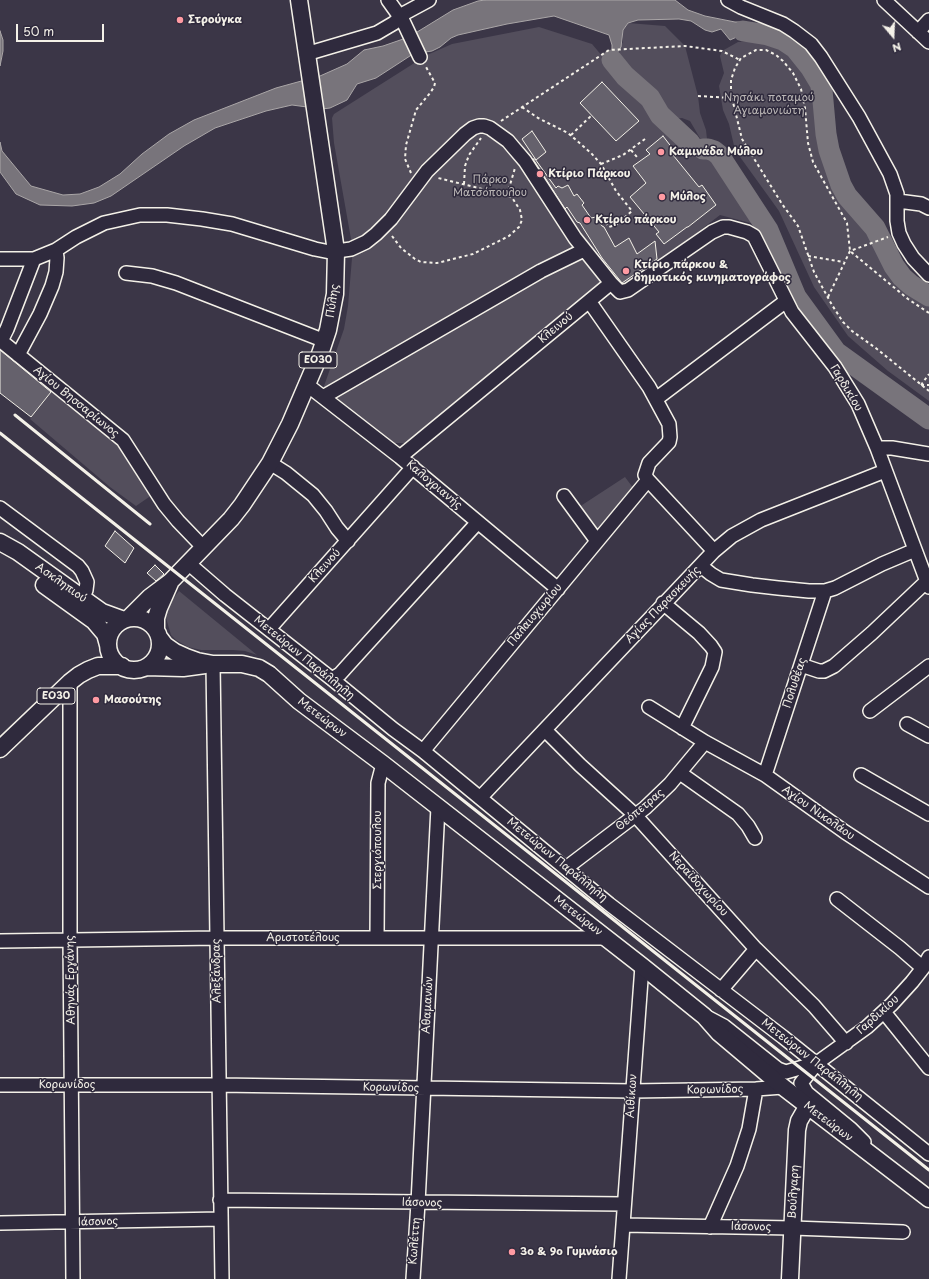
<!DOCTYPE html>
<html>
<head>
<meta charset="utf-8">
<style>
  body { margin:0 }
  #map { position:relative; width:929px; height:1279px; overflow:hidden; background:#3b3647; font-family:"Playpen Sans",sans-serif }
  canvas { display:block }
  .north { position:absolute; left:873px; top:16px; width:40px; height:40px; -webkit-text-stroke:3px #2f2a3d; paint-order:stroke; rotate:161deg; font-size:11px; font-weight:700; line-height:16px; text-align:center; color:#f4f1e8 }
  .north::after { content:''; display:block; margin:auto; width:14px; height:18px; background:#f4f1e8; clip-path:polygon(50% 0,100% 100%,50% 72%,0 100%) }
  .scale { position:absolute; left:16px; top:24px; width:88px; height:18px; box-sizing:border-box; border:2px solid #f4f1e8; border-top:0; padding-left:5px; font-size:12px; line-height:14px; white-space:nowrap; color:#f4f1e8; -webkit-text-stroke:3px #2f2a3d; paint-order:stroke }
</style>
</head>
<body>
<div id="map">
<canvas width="929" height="1279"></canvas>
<div class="north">N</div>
<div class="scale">50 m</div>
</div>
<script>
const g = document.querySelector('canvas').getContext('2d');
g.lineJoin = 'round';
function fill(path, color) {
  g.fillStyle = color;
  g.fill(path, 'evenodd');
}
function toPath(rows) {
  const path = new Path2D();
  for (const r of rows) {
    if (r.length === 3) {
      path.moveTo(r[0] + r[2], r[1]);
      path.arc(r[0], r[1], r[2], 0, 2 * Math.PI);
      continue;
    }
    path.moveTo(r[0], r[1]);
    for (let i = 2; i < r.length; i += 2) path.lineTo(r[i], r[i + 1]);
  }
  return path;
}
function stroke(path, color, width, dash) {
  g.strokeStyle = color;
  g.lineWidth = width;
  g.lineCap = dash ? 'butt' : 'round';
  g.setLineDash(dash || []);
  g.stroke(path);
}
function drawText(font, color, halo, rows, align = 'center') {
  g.font = font + ' "Playpen Sans",sans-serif';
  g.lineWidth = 3;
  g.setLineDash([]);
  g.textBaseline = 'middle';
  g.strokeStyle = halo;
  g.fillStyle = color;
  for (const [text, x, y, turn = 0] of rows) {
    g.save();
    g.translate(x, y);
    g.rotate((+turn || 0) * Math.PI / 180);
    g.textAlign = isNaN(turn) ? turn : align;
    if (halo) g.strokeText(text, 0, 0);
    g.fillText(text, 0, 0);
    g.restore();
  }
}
fill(toPath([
  [628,23,665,26,685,46,698,96,700,113,706,130,707,139,701,140,690,121,682,118,674,119,667,118,661,113,650,91,641,80,624,68,613,58,623,42,623,30],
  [539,27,592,44,681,149,695,139,759,223,758,225,720,215,633,282,594,292,408,443,392,443,323,389,344,329,348,306,352,258,351,239,334,143,332,118,334,114,427,55,452,44],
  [759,41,783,48,803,70,813,92,819,150,831,183,854,215,871,231,884,265,898,280,929,301,929,401,888,371,848,336,814,287,779,211,735,150,729,124,723,110,719,86,724,73,720,56,722,51,738,42],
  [52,391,123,449,152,495,136,506,110,487,30,419],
  [625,477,634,489,596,531,579,507],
  [179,591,257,655,245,651,233,650,201,650,188,647,176,640,171,635,166,618,167,611,172,600]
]), '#534e5c');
const water = toPath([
  [485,0,675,0,688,10,705,16,735,22,747,22,745,28,739,36,730,40,721,29,712,32,705,30,691,21,679,19,638,20,628,23,623,30,621,47,612,60,612,45,609,35,554,16,507,24,458,35,451,38,440,47,432,51,413,54,376,78,357,84,347,100,330,108,322,109,292,105,266,111,215,128,184,146,111,196,94,203,72,206,40,205,16,194,0,172,0,142,2,151,31,186,63,195,80,194,99,187,120,174,142,154,169,134,194,120,276,88,305,80,311,80,347,64,364,50,383,46,409,37,453,10,478,1,485,0],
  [0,31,3,40,3,51,0,66,0,31]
]);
fill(water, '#78747b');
stroke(water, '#aaa6a7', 1);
stroke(toPath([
  [743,31,768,35,783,40,795,48,811,68,820,83,822,90,826,134,829,150,841,185,847,196,875,228,894,266,902,277,911,285,929,296],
  [612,60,625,76,650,98,660,115,690,143],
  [703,149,708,149,714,151,719,155,734,178,768,230,796,297,836,352,929,419]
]), '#78747b', 21);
const building = toPath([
  [602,82,639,121,616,141,580,103,602,82],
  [532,131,546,152,536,160,522,139,532,131],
  [663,136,676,153,673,155,699,187,702,185,716,205,688,227,687,227,664,244,656,234,659,232,630,197,646,183,633,166,650,154,646,150,663,136],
  [533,159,535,159,556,188,558,186,562,188,568,185,574,196,577,194,584,203,582,205,591,218,596,217,602,226,604,227,615,247,629,238,637,254,655,241,657,259,622,283,602,258,580,223,577,222,567,207,565,209,533,159],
  [0,350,51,392,31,417,0,393,0,350],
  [115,531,134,548,125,563,105,546,115,531],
  [155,565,164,574,156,581,147,573,155,565]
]);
fill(building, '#65616c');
stroke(building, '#f4f1e8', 1);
const minor = toPath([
  [388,0,403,21,420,57],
  [728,0,741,7,783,24,794,31,811,44,821,57,859,117,890,174,897,194,897,221,899,233,904,244,913,258,929,275],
  [884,0,929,42],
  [918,32,929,20],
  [306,54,377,33,394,23,403,14,429,0],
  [898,201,921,204,929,208],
  [0,259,34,259],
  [126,273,152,276,176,283,325,341],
  [589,301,649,387,669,424,670,437,669,442,649,463,645,475,648,480,714,551],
  [0,340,123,440,164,504,178,521,203,547],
  [1,341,7,329,34,259,56,250,76,237,104,223,140,215,167,215,202,219,232,224,315,249,330,252,351,249,366,242,376,234,391,219,427,171,465,134,473,128,479,126,484,126,490,128,508,141,513,147,525,161,575,238,611,283],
  [18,355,40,314,52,286,56,272,57,258,56,250],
  [306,384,400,457,558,589],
  [323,397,541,271,584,250],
  [656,399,786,301],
  [877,448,892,448,929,454],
  [400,457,611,283,620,292,628,290,712,232,723,227,729,227,747,232,754,236,792,312,835,367,858,404,877,448,929,587],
  [270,463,286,473,313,495,326,511,337,528,348,541],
  [564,496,597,541],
  [0,508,78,566,82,571,87,582,86,590,82,599],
  [188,563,225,595,332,679,393,729,423,751,609,904,783,1037,929,1154],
  [701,566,711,574,721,580,752,585,778,588,809,591,825,591,835,588,882,564,915,550],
  [663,603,699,633,711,646,715,652,712,667,682,728],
  [269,629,413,467],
  [213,664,222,1279],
  [801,665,819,671,824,671,834,666,872,633,927,581],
  [332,679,340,674,349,664,478,522],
  [70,682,70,939,73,1279],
  [649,707,705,742,765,775,845,832,929,887],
  [870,711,929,666],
  [907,724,929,736],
  [545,730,580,765,635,815,756,949,814,1006,846,1043],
  [423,751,648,480],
  [680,773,738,814,748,826,755,838],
  [765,775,825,591],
  [861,775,929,814],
  [480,798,714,551,732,536,761,520,885,471],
  [566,868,645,808,670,784,705,742],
  [837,899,900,948,923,968],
  [377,938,378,783,383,764],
  [0,941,217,938,606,938],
  [721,990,756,949],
  [884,1012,929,1068],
  [707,1017,724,1026,778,1069,786,1072,817,1063],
  [0,1085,219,1085,633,1091,756,1089,783,1087],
  [864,1142,851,1129,807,1093,801,1083,817,1063,867,1027,892,1004,912,982,923,968,929,957],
  [220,1200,624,1204],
  [0,1223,221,1219],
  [623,1225,793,1228,903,1232],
  [710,1227,737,1166,749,1129,756,1089],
  [413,1279,418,1203,438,807],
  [619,1279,642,966]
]);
const major = toPath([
  [0,542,18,552,102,612,124,620],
  [44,585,94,621,105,634,108,645],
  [129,618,150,597,170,582,231,519,242,505,270,463,290,424,320,354,328,330,335,294,336,251,299,0],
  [134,644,26],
  [156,629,156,618,159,608,170,583],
  [159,637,165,645,175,652,186,657,197,661,213,664,242,664,259,668,269,674,299,701,383,764,642,966,704,1016,719,1033,783,1087,929,1199],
  [146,667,183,668,205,665],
  [0,749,70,682,79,675,88,670,98,666,122,666],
  [790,1279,797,1130,799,1121,807,1107]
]);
stroke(minor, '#f4f1e8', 16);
stroke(major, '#f4f1e8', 19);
stroke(toPath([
  [698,96,732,98],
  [522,107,538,118,568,133,591,153,601,164,616,191,632,211,616,225,609,227,604,221],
  [501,121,609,50,685,46,722,51,740,60],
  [571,135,592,115],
  [631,150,637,157],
  [601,164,623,155,645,139],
  [411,173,405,159,406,145,416,110,430,93,434,87,435,83,426,67],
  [464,184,465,166,469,155,481,138],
  [507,195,515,168],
  [392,236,401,248,415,259,421,262,437,263,473,254,509,236,519,227,522,220,520,210,513,199,507,195,438,178],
  [808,256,844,262],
  [828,297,850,251,888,237],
  [929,313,908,299,850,251,847,223,813,162,808,143,805,108,801,89,793,73,783,61,776,55,766,50,756,50,741,58,735,68,731,80,731,94,742,139,782,204,798,226,814,272,832,305,843,322,852,331,877,349,929,391],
  [921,385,929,374],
  [921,385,929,385]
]), '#f4f1e8', 2, [3, 3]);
stroke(minor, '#2f2a3d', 13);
stroke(major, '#2f2a3d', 16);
stroke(toPath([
  [15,415,150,524],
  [0,433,929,1170]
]), '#f4f1e8', 3);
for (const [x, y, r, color] of [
  [180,20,4,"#ff9aa2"],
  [661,152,4,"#ff9aa2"],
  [540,174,4,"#ff9aa2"],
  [662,197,4,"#ff9aa2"],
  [587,220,4,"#ff9aa2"],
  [626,271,4,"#ff9aa2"],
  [96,700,4,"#ff9aa2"],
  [512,1252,4,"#ff9aa2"]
]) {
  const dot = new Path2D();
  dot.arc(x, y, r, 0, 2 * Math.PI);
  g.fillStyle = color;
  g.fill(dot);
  stroke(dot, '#2f2a3d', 1.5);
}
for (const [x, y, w] of [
  [318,360,38],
  [56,696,38]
]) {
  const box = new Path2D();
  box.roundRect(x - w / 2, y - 8, w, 16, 3);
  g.fillStyle = '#2f2a3d';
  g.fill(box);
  stroke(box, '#f4f1e8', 1);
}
drawText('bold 10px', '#f4f1e8', null, [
  ["ΕΟ30",318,360],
  ["ΕΟ30",56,696]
]);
drawText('bold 11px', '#f4f1e8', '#2f2a3d', [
  ["Στρούγκα",188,20],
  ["Καμινάδα Μύλου",669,152],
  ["Κτίριο Πάρκου",548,174],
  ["Μύλος",670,197],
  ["Κτίριο πάρκου",595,220],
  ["Κτίριο πάρκου &",634,265],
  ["δημοτικός κινηματογράφος",634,278],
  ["Μασούτης",104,700],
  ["3ο & 9ο Γυμνάσιο",520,1252]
], 'left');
drawText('11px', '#bcb8b7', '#2f2a3d', [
  ["Νησάκι ποταμού",769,98],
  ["Αγιαμονιώτη",769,111],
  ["Πάρκο",490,180],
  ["Ματσόπουλου",490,193]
]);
drawText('11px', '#f4f1e8', '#2f2a3d', [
  ["Πύλης",333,301,-82],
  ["Κλεινού",556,328,-40],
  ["Γαρδικίου",846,388,59],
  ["Αγίου Βησσαρίωνος",76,402,39],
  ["Καλογριανής",434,485,40],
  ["Κλεινού",325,566,-48],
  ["Ασκληπιού",61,583,35],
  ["Αγίας Παρασκευής",663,605,-46],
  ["Παλαιοχωρίου",535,615,-50],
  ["Μετεώρων Παράλληλη",304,658,39],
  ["Πολυθέας",795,683,-72],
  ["Μετεώρων",322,718,37],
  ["Θεόπετρας",640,810,-40],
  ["Αγίου Νικολάου",818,813,35],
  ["Στεργιόπουλου",378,850,-90],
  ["Μετεώρων Παράλληλη",557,860,39],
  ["Νεραϊδοχωρίου",698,884,48],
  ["Μετεώρων",578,916,38],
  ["Αριστοτέλους",303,938],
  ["Αλεξάνδρας",217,971,-91],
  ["Αθηνάς Εργάνης",71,980,-91],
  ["Αθαμανών",428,1005,-87],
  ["Γαρδικίου",878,1015,-42],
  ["Μετεώρων Παράλληλη",812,1060,38],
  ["Κορωνίδος",67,1085],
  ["Κορωνίδος",391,1088,1],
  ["Κορωνίδος",715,1090,-1],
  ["Αιθίκων",632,1096,-86],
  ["Μετεώρων",828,1122,37],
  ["Βούλγαρη",794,1192,-87],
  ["Ιάσονος",422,1203,1],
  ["Ιάσονος",98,1222,-2],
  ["Ιάσονος",751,1227,1],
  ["Κωλέττη",415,1241,-86]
]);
</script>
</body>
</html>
